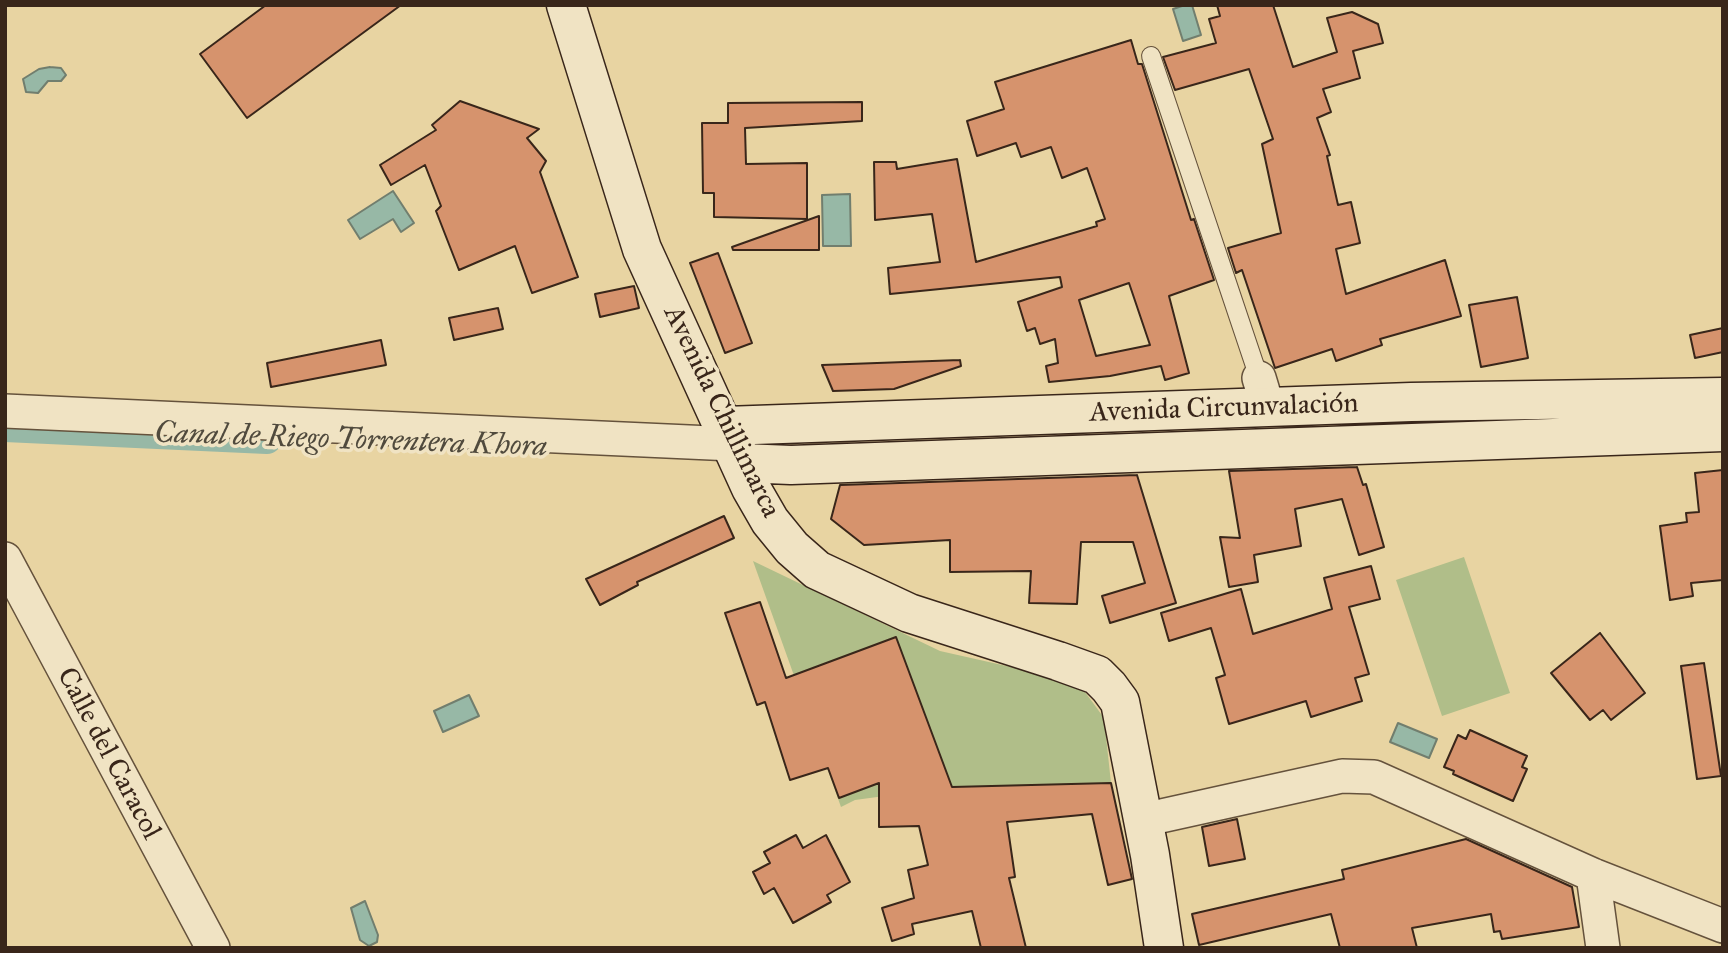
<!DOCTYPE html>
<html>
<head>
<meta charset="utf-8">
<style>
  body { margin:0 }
  #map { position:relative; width:1728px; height:953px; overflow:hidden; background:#e8d4a2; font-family:"IM FELL Great Primer",serif }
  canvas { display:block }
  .frame { position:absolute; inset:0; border:7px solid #39261a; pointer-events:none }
</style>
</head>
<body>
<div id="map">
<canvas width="1728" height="953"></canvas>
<div class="frame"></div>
</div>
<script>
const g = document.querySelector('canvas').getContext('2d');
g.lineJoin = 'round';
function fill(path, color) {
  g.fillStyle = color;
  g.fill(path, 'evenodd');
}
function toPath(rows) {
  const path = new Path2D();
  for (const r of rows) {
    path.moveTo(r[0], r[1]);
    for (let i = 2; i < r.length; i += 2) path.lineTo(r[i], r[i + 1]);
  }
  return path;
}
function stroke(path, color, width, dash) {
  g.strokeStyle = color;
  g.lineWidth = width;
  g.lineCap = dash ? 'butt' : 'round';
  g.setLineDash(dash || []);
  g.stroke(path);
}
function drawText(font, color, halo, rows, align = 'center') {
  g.font = font + ' "IM FELL Great Primer",serif';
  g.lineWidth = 7;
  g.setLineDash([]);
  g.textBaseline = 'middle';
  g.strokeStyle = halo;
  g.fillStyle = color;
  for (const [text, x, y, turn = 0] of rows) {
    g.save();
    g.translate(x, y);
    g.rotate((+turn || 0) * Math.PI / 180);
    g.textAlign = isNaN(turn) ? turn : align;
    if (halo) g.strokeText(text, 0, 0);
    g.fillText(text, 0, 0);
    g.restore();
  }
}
fill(toPath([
  [1464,557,1510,693,1442,716,1396,580],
  [753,561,940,651,1051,676,1085,692,1104,718,1111,783,951,787,855,800,841,807]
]), '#b0be89');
const water = toPath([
  [1185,5,1192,5,1201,35,1183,41,1173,9,1185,5],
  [50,67,61,68,66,75,61,81,48,81,38,93,26,92,23,79,39,69,50,67],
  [393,191,414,223,401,232,393,219,360,239,348,220,393,191],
  [850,194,851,246,823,246,822,195,850,194],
  [469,695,479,716,443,732,434,711,469,695],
  [1398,723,1437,739,1429,758,1390,742,1398,723],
  [365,901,378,935,377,942,369,946,360,940,351,908,365,901]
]);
fill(water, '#97b8a6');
stroke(water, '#717e6e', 2);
stroke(toPath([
  [5,427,267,439]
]), '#97b8a6', 30);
const building = toPath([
  [266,5,401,5,247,118,200,54,266,5],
  [1217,5,1273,5,1293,67,1337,52,1327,18,1352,12,1378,24,1383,43,1353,51,1360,78,1323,89,1331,112,1317,118,1330,155,1327,156,1338,205,1351,202,1360,243,1336,249,1346,294,1445,260,1461,316,1380,339,1382,345,1336,361,1332,349,1275,368,1242,270,1236,273,1228,248,1281,233,1262,144,1273,139,1249,69,1175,90,1163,57,1216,43,1209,19,1220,16,1217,5],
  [1131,40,1138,64,1142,64,1191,220,1194,219,1214,280,1169,296,1189,373,1165,380,1161,366,1110,376,1049,382,1046,366,1058,363,1055,339,1040,344,1035,328,1027,331,1018,302,1062,287,1060,277,890,294,888,268,940,262,932,214,875,220,874,162,896,162,897,169,957,159,976,262,1097,226,1096,222,1105,219,1087,168,1062,178,1051,147,1021,157,1016,143,977,156,967,121,1004,109,995,82,1131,40],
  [1129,283,1150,345,1096,356,1079,300,1129,283],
  [460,101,539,129,527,138,546,161,540,172,578,277,532,293,515,246,459,270,436,211,441,206,425,165,391,185,380,165,436,130,432,125,460,101],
  [862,102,862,121,745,128,746,164,807,163,807,219,714,217,714,193,703,193,702,123,728,123,728,103,862,102],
  [819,216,819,250,733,250,732,247,819,216],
  [718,253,752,343,725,353,690,263,718,253],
  [634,286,639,308,600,317,595,294,634,286],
  [1517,297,1528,358,1481,367,1469,305,1517,297],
  [498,308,503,329,454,340,449,318,498,308],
  [1723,328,1723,352,1695,358,1690,335,1723,328],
  [381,340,386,365,271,387,267,363,381,340],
  [960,360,961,366,894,389,833,391,822,365,960,360],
  [1357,467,1363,485,1366,484,1384,547,1359,555,1342,499,1295,509,1301,546,1254,555,1258,582,1229,587,1220,537,1240,538,1229,471,1357,467],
  [1723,470,1723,580,1691,583,1693,596,1670,600,1660,526,1687,522,1686,513,1699,512,1695,473,1723,470],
  [1137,475,1176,603,1110,623,1102,596,1145,583,1133,542,1081,542,1077,604,1029,603,1031,571,950,572,950,540,864,545,831,519,840,485,1137,475],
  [724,516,734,538,637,582,638,585,600,605,586,579,724,516],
  [1371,566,1380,599,1349,607,1369,674,1355,678,1362,701,1311,717,1306,701,1229,724,1216,678,1225,675,1211,628,1169,641,1161,613,1241,589,1253,634,1332,609,1324,578,1371,566],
  [760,602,786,678,896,637,952,787,1111,783,1132,879,1108,885,1092,814,1007,822,1015,877,1009,878,1026,948,981,948,972,911,912,924,914,934,892,941,882,908,914,898,908,870,928,865,919,826,879,827,879,783,839,798,828,768,790,780,765,702,757,705,725,613,760,602],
  [1600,633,1645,693,1611,720,1603,710,1590,720,1551,673,1600,633],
  [1704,663,1721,776,1697,779,1681,666,1704,663],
  [1470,730,1527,756,1522,767,1527,769,1513,801,1453,774,1454,771,1444,767,1458,735,1466,739,1470,730],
  [1237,819,1245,859,1209,866,1202,827,1237,819],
  [796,835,803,848,826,835,850,882,827,895,831,902,793,923,774,888,764,894,753,872,770,863,764,852,796,835],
  [1466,839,1572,887,1579,927,1502,939,1500,931,1494,932,1491,914,1412,928,1417,948,1340,948,1331,914,1199,945,1192,914,1344,879,1342,870,1466,839]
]);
fill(building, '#d6936d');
stroke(building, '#39261a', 2);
const lane = toPath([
  [1151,56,1259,378]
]);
const street = toPath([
  [1259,378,1268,408],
  [5,411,733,444],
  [5,559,213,948],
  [1143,820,1342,776,1374,777,1593,875,1723,926],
  [1593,875,1603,948]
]);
const secondary = toPath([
  [566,5,642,249,751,488,770,521,792,548,817,570,909,613,1058,661,1097,675,1109,687,1120,702,1150,855,1164,948],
  [725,426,1411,402,1723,397],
  [742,463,791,465,1723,432]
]);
stroke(lane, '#65523c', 20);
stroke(street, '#65523c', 36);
stroke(secondary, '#39261a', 41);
stroke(lane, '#f0e3c3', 18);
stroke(street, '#f0e3c3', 33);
stroke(secondary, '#f0e3c3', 38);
drawText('28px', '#39261a', '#f0e3c3', [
  ["Avenida Circunvalación",1224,409,-2],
  ["Avenida Chillimarca",721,412,64],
  ["Calle del Caracol",108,754,62]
]);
drawText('italic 30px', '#504a3d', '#f0e3c3', [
  ["Canal de Riego Torrentera Khora",351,441,2]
]);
</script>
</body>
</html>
